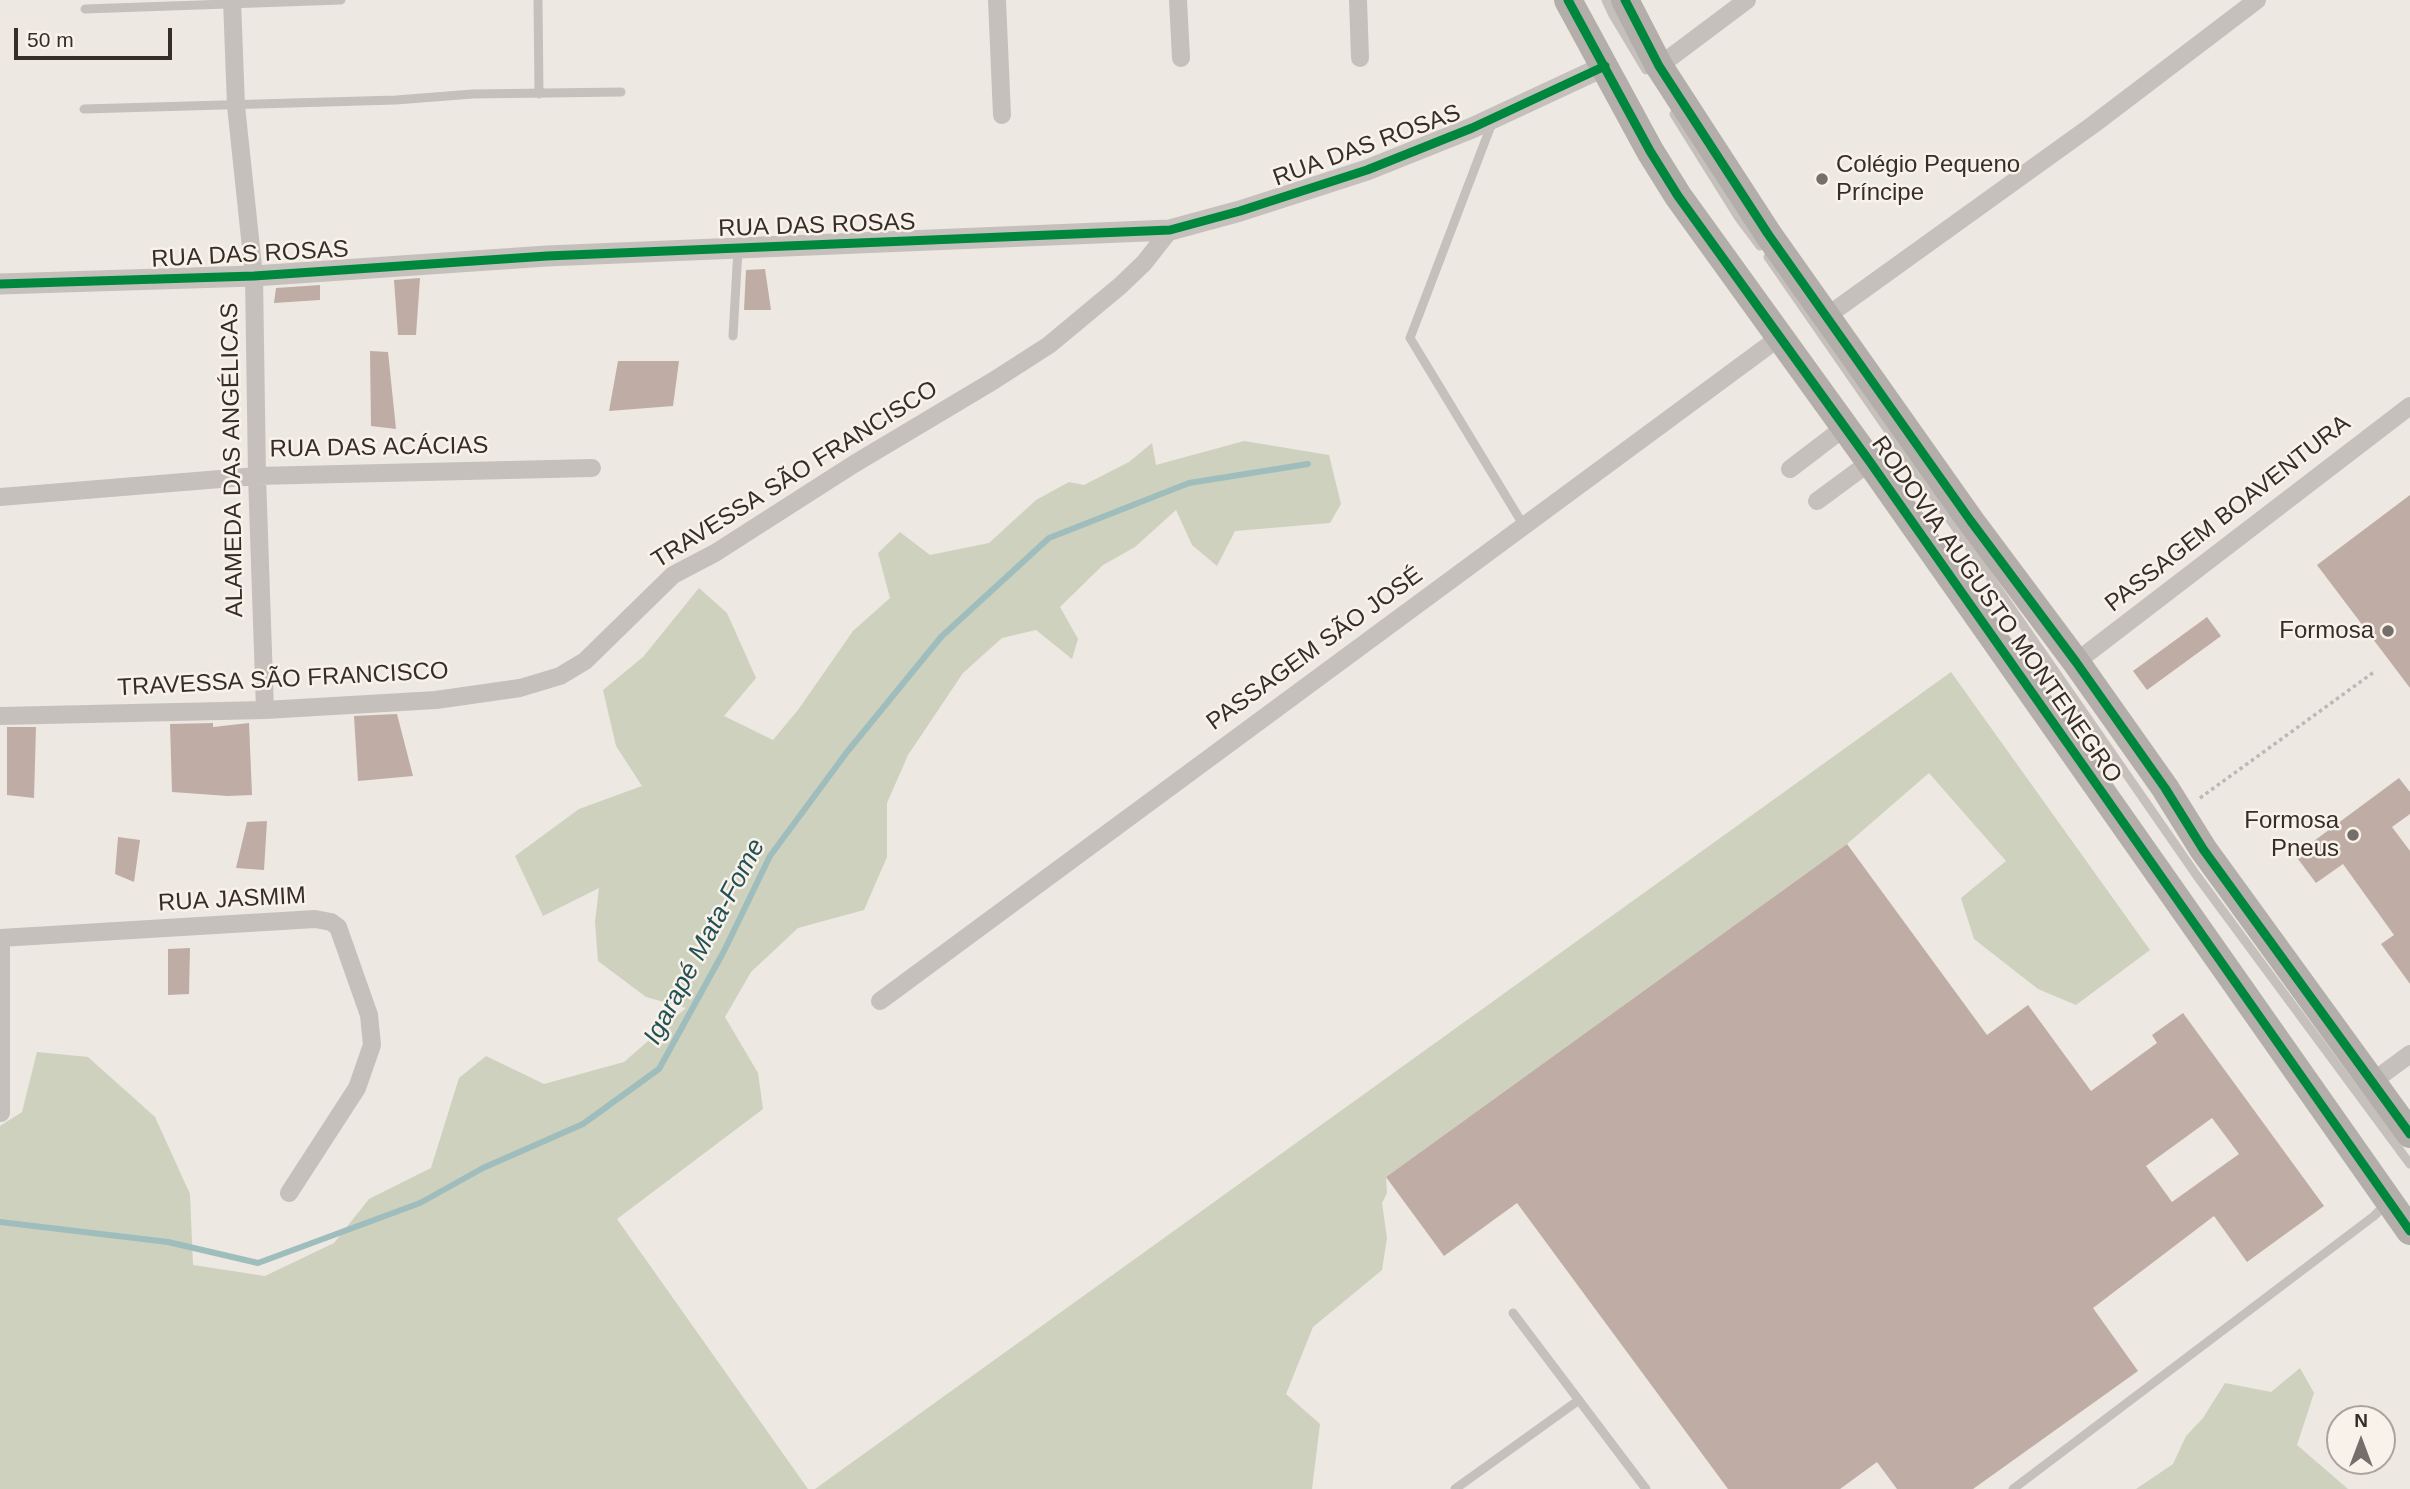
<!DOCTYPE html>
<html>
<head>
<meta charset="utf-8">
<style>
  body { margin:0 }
  #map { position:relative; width:2410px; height:1489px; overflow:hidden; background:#ede8e2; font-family:Arial,sans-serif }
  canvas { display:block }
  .north { position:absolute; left:2326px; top:1405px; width:70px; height:70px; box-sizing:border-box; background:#f9f2ea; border:2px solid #aba39d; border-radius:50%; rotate:0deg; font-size:19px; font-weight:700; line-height:28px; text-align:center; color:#362d29 }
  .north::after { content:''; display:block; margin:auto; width:24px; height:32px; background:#766e6a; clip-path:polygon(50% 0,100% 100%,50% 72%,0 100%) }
  .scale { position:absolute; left:14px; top:28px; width:158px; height:32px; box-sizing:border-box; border:4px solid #362d29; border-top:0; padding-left:9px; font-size:21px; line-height:24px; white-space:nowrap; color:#362d29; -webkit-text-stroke:5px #f9f2ea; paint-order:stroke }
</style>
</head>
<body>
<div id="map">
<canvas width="2410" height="1489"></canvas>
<div class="north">N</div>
<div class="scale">50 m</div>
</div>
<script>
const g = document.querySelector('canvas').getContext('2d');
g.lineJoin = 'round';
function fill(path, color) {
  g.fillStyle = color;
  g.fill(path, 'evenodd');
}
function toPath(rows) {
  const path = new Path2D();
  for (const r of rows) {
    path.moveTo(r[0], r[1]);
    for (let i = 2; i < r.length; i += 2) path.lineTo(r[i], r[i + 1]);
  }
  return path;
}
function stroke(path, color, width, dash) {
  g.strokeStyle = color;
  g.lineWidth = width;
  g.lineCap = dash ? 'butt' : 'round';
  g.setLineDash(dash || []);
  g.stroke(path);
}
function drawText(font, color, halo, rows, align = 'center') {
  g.font = font + ' Arial,sans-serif';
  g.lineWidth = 5;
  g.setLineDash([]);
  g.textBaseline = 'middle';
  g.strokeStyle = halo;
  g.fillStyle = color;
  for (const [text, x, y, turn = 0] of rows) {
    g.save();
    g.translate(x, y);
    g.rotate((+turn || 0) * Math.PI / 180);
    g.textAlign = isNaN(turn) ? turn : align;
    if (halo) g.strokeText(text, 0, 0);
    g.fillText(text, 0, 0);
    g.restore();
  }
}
fill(toPath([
  [1244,441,1329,455,1341,504,1330,523,1235,531,1217,566,1192,545,1176,510,1135,547,1103,565,1060,607,1078,639,1072,659,1036,630,1002,638,963,673,908,755,887,803,887,857,864,910,798,928,751,972,725,1017,758,1073,763,1109,617,1219,808,1489,0,1489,0,1126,22,1112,37,1052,88,1057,155,1117,190,1194,193,1265,265,1276,334,1243,369,1199,431,1168,459,1078,486,1056,544,1084,624,1062,686,1008,646,997,598,961,595,922,599,888,543,916,515,856,579,809,642,786,616,746,603,690,643,657,699,588,727,613,756,678,724,716,773,740,798,710,853,631,890,598,878,553,900,532,930,555,989,543,1036,500,1069,482,1084,485,1129,462,1152,443,1156,465],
  [1951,672,2150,950,2076,1005,2038,989,1974,939,1961,898,2006,861,1929,773,1847,844,1386,1177,1387,1193,1382,1203,1387,1238,1382,1270,1313,1327,1286,1394,1320,1424,1312,1489,815,1489],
  [2300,1368,2314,1393,2297,1445,2348,1489,2136,1489,2173,1464,2186,1436,2203,1418,2225,1383,2271,1392]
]), '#ced1bd');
stroke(toPath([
  [0,1222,168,1242,258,1263,420,1203,483,1168,583,1124,659,1069,724,951,770,856,847,752,941,637,1049,538,1189,483,1308,464]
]), '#9fbdbc', 6);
fill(toPath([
  [765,269,771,310,744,310,746,270],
  [420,278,416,335,398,335,394,280],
  [320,285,320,300,274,303,276,288],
  [370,351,388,352,396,429,371,426],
  [618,361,679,361,673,406,609,411],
  [2410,495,2410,688,2317,565],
  [2207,617,2221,636,2147,690,2133,671],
  [397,714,413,776,358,781,354,716],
  [213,723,213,727,249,723,252,795,228,796,172,792,170,724],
  [7,727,36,727,34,798,7,795],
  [2399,778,2410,792,2410,814,2392,827,2410,851,2410,984,2381,944,2394,935,2343,864,2316,883,2295,855],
  [267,821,264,870,236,868,247,822],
  [118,837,140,840,134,882,115,874],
  [1847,844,1987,1035,2028,1005,2091,1091,2157,1043,2152,1035,2183,1013,2324,1206,2247,1262,2214,1216,2093,1308,2138,1371,1973,1489,1897,1489,1877,1462,1840,1489,1728,1489,1517,1203,1444,1256,1386,1177],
  [2212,1118,2239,1154,2172,1202,2146,1166],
  [190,948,189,994,168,995,168,949]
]), '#bfada5');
stroke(toPath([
  [2200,798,2374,672]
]), '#beb8b4', 3.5, [3.5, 3.5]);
stroke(toPath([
  [538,0,539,94],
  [1606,0,1613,15,1646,70],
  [85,9,341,0],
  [84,109,396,100,473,94,621,92],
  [1674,114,1739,218,1760,246],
  [1492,123,1410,338,1524,526],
  [1768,257,2197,876,2410,1164],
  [733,336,738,249],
  [1513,1313,1646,1489],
  [1455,1489,1579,1400],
  [2013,1489,2374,1216,2386,1204]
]), '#c5c0bb', 9);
stroke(toPath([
  [232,0,236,106,254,276,257,476,265,710],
  [997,0,1002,115],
  [1178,0,1181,58],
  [1358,0,1360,58],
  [1659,66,1747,0],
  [1827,316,2094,124,2257,0],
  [1790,469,1845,427],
  [0,497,257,476,592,468],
  [1817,501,1870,462],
  [2076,662,2410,406],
  [0,716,265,710,436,700,520,688,560,676,585,661,673,575,715,553,854,464,993,381,1049,345,1120,286,1144,263,1170,230],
  [0,938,315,919,331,922,338,927,369,1015,372,1045,357,1088,289,1193],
  [1,938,1,1113],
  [880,1001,1780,337],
  [2372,1082,2410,1054]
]), '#c5c0bb', 18);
stroke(toPath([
  [0,284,254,276,547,256,1170,230,1240,211,1367,170,1472,128,1605,66]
]), '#c5c0bb', 21);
stroke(toPath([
  [1568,0,1650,151,1678,196,1870,462,2410,1231],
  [1625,0,1659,66,1768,234,1970,520,2076,662,2165,788,2203,849,2410,1134]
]), '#b4aeaa', 28);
stroke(toPath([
  [1568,0,1650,151,1678,196,1870,462,2410,1231],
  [1625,0,1659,66,1768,234,1970,520,2076,662,2165,788,2203,849,2410,1134],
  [0,284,254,276,547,256,1170,230,1240,211,1367,170,1472,128,1605,66]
]), '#00873e', 9);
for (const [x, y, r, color] of [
  [1822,179,7,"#766e6a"],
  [2388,631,7,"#766e6a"],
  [2353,835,7,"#766e6a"]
]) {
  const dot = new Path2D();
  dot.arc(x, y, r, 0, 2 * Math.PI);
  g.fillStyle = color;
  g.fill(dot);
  stroke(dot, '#f9f2ea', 2.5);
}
drawText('24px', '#362d29', '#f9f2ea', [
  ["RUA DAS ROSAS",1367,146,-20],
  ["RUA DAS ROSAS",817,226,-2],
  ["RUA DAS ROSAS",250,255,-3],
  ["RUA DAS ACÁCIAS",379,448,-1],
  ["ALAMEDA DAS ANGÉLICAS",233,460,-91],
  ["TRAVESSA SÃO FRANCISCO",795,475,-32],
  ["PASSAGEM BOAVENTURA",2228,514,-38],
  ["RODOVIA AUGUSTO MONTENEGRO",1996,610,55],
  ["PASSAGEM SÃO JOSÉ",1315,649,-36],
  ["TRAVESSA SÃO FRANCISCO",283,680,-3],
  ["RUA JASMIM",232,900,-3]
]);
drawText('24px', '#362d29', '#f9f2ea', [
  ["Colégio Pequeno",1836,165,"left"],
  ["Príncipe",1836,193,"left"],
  ["Formosa",2374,631],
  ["Formosa",2339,821],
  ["Pneus",2339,849]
], 'right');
drawText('italic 26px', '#215155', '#f9f2ea', [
  ["Igarapé Mata-Fome",705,942,-62]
]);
</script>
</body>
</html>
